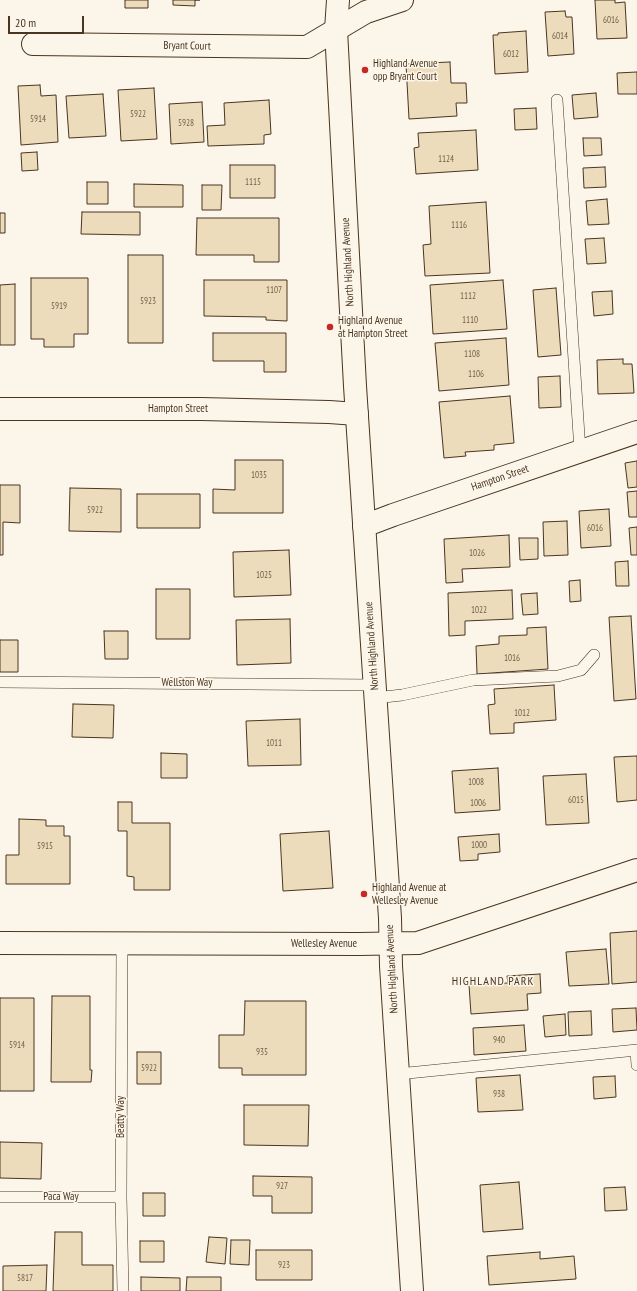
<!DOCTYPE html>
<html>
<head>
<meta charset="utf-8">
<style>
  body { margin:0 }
  #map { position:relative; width:637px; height:1291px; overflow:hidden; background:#fbf6e9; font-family:"PT Sans Narrow",sans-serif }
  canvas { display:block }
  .scale { position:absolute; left:8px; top:16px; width:76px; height:18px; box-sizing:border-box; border:2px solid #4a3520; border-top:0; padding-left:5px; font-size:12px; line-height:14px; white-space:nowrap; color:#4a3520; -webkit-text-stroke:3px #fbf6e9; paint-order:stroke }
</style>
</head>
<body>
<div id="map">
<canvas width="637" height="1291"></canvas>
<div class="scale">20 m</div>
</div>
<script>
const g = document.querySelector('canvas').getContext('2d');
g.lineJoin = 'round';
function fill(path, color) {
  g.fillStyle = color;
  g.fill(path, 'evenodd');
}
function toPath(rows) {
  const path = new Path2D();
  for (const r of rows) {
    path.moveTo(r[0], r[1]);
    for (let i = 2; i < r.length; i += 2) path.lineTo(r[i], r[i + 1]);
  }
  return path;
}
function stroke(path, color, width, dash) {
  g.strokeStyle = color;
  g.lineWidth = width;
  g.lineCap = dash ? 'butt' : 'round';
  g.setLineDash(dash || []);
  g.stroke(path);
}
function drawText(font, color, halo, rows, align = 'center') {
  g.font = font + ' "PT Sans Narrow",sans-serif';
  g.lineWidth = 3;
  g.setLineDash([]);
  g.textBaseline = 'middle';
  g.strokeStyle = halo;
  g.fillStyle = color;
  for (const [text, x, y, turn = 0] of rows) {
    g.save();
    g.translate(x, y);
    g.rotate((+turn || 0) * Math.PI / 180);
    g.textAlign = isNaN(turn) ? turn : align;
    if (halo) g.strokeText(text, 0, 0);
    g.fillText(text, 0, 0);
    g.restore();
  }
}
const building = toPath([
  [125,0,148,0,148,8,125,8,125,0],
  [173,0,200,0,195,0,195,6,173,5,173,0],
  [595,0,615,0,615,3,625,2,627,38,597,39,595,0],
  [565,11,566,17,572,17,574,54,548,56,545,12,565,11],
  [526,31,528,72,495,74,493,35,498,35,498,33,526,31],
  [450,62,451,83,466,83,467,103,456,103,457,116,409,119,406,64,450,62],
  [637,72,637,94,618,94,617,73,637,72],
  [40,85,41,96,56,95,58,142,21,145,18,86,40,85],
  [154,88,157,139,121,141,118,90,154,88],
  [596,93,598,117,574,119,572,95,596,93],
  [103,94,106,136,69,138,66,96,103,94],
  [269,100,271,134,264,135,264,144,208,146,207,126,225,125,224,103,269,100],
  [202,102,204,142,171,144,169,104,202,102],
  [536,108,537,129,515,130,514,109,536,108],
  [476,130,478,170,416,174,414,148,419,147,418,133,476,130],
  [583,138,601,138,602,155,584,156,583,138],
  [37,152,38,170,22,171,21,153,37,152],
  [230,165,275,165,275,198,230,198,230,165],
  [605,167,606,187,584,188,583,168,605,167],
  [87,182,108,182,108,204,87,204,87,182],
  [134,184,183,185,183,207,134,207,134,184],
  [202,185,222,185,221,210,202,210,202,185],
  [607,199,609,224,588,225,586,201,607,199],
  [486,202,490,273,425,276,423,245,431,244,429,206,486,202],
  [82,212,140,212,140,235,81,234,82,212],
  [0,213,5,213,5,233,0,233,0,213],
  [197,218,279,218,279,262,254,262,254,255,196,255,197,218],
  [604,238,606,263,587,264,585,239,604,238],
  [128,255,163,255,163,343,128,343,128,255],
  [31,278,88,278,88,334,74,334,74,347,44,347,44,339,31,339,31,278],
  [204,280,287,280,287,321,266,320,266,317,204,316,204,280],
  [503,280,507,329,433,334,430,285,503,280],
  [15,284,15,345,0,345,0,285,15,284],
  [556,288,561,355,538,357,533,290,556,288],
  [612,291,613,314,594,316,592,292,612,291],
  [213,333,286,333,286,372,264,372,264,361,213,361,213,333],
  [506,338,509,385,439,391,435,343,506,338],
  [623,359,623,364,632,364,634,393,598,394,597,360,623,359],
  [560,376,561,407,539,408,538,377,560,376],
  [510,396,514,443,494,445,494,450,465,452,466,456,444,458,439,402,510,396],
  [235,460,283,460,283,513,213,513,213,489,235,490,235,460],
  [637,461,637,487,628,488,625,463,637,461],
  [0,485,20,485,20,523,3,522,3,555,0,555,0,485],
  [70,488,121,489,121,532,69,531,70,488],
  [637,491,637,517,629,517,627,492,637,491],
  [137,494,200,494,200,528,137,528,137,494],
  [609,509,611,546,581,548,579,511,609,509],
  [567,521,568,555,544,556,543,522,567,521],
  [637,527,637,555,631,555,629,528,637,527],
  [509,535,510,567,462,569,463,582,446,583,444,539,509,535],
  [519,538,538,538,538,559,520,560,519,538],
  [289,550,291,595,234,597,233,552,289,550],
  [628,561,629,586,616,586,615,562,628,561],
  [580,580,581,601,570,602,569,581,580,580],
  [156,589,190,589,190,639,156,639,156,589],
  [512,590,513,619,465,621,465,635,449,636,448,593,512,590],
  [537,593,538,614,523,615,521,594,537,593],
  [631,616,636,699,614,701,609,617,631,616],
  [290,619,291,663,237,665,236,620,290,619],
  [546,627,548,669,477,674,476,646,499,644,499,636,527,635,527,628,546,627],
  [104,631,128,631,128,659,105,659,104,631],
  [0,640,18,640,18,672,0,672,0,640],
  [554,685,556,720,514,723,514,733,490,734,488,705,495,704,494,689,554,685],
  [73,704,114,705,113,738,72,737,73,704],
  [300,719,301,765,248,766,246,721,300,719],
  [161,753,187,754,187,778,161,778,161,753],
  [637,756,637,800,617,802,614,757,637,756],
  [498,768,500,810,455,813,452,771,498,768],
  [586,774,589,823,546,825,543,776,586,774],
  [118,802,132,802,132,823,170,823,170,890,134,890,134,877,127,876,127,831,118,831,118,802],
  [19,819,46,820,46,826,64,826,64,836,70,836,70,884,6,884,6,855,19,855,19,819],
  [329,831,333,888,283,891,280,834,329,831],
  [499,834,500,852,478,854,478,860,460,861,458,837,499,834],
  [637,931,637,982,612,984,610,933,637,931],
  [606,949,609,984,569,986,566,952,606,949],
  [540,974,541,993,527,994,528,1010,471,1014,469,985,508,983,507,976,540,974],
  [52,996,90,996,90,1070,92,1070,91,1082,51,1082,52,996],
  [0,998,34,998,34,1091,0,1091,0,998],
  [245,1001,306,1001,306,1075,242,1075,242,1068,219,1068,219,1035,244,1035,245,1001],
  [636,1008,637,1030,613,1032,612,1009,636,1008],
  [591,1011,592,1035,569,1036,568,1012,591,1011],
  [565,1014,566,1035,545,1037,543,1016,565,1014],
  [524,1025,526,1051,474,1055,473,1028,524,1025],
  [137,1052,161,1052,161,1084,137,1084,137,1052],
  [520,1075,523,1110,478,1112,476,1078,520,1075],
  [615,1076,616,1097,594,1099,593,1077,615,1076],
  [244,1105,309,1105,308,1146,244,1145,244,1105],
  [0,1142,42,1143,41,1179,0,1178,0,1142],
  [253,1176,312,1177,312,1213,272,1213,272,1196,253,1196,253,1176],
  [519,1182,523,1229,483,1232,480,1185,519,1182],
  [625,1187,627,1210,605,1211,604,1188,625,1187],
  [143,1193,165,1193,165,1216,143,1216,143,1193],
  [55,1232,82,1232,82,1265,113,1265,113,1291,53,1291,55,1232],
  [209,1237,227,1238,225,1264,206,1262,209,1237],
  [231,1240,250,1240,249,1265,230,1264,231,1240],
  [140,1241,164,1241,164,1262,140,1262,140,1241],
  [256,1250,312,1250,312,1280,256,1280,256,1250],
  [540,1252,540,1259,574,1256,576,1279,489,1285,487,1256,540,1252],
  [47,1265,46,1291,3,1291,3,1266,47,1265],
  [141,1277,180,1278,180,1291,141,1291,141,1277],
  [187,1277,221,1277,221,1291,186,1291,187,1277]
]);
fill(building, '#ecdcbc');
stroke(building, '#4a3520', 1);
const lane = toPath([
  [557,100,580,451],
  [0,682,374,685],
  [375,698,402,695,473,680,558,676,581,670,594,655],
  [122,944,121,1197,123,1291],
  [636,1051,637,1065],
  [398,1074,637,1050],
  [0,1197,121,1197]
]);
const street = toPath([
  [33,44,307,47,366,12,402,0],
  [0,409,201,409,329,412,357,414],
  [364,526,393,515,637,432],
  [0,943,359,944,418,943,637,870]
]);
const secondary = toPath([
  [338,0,336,30,355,386,390,918,391,966,412,1291]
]);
stroke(lane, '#4a3520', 12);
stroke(street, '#4a3520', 24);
stroke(secondary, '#4a3520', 24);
stroke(lane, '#fbf6e9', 11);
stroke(street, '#fbf6e9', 22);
stroke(secondary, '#fbf6e9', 22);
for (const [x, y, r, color] of [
  [365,70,4,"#c62828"],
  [330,327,4,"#c62828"],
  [364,894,4,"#c62828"]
]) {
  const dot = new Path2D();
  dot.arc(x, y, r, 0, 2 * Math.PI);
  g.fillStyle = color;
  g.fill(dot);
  stroke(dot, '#fbf6e9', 1.5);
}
drawText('9px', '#725f47', null, [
  ["6016",611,20],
  ["6014",560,36],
  ["6012",511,54],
  ["5922",138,114],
  ["5914",38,119],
  ["5928",186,123],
  ["1124",446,159],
  ["1115",253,182],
  ["1116",459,225],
  ["1107",274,290],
  ["1112",468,296],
  ["5923",148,301],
  ["5919",59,306],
  ["1110",470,320],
  ["1108",472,354],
  ["1106",476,374],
  ["1035",259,475],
  ["5922",95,510],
  ["6016",595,528],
  ["1026",477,553],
  ["1025",264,575],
  ["1022",479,610],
  ["1016",512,658],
  ["1012",522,713],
  ["1011",274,743],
  ["1008",476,782],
  ["6015",576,800],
  ["1006",478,803],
  ["1000",479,845],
  ["5915",45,846],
  ["940",499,1040],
  ["5914",17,1045],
  ["935",262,1052],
  ["5922",149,1068],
  ["938",499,1094],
  ["927",282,1186],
  ["923",284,1265],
  ["5817",25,1278]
]);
drawText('11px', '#4a3520', '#fbf6e9', [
  ["Bryant Court",187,46,1],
  ["North Highland Avenue",348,262,-93],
  ["Hampton Street",178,409],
  ["Hampton Street",500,478,-19],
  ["North Highland Avenue",372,646,-94],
  ["Wellston Way",187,683],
  ["Wellesley Avenue",324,944],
  ["North Highland Avenue",392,969,-93],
  ["Beatty Way",121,1117,-90],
  ["Paca Way",61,1197]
]);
drawText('11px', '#4a3520', '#fbf6e9', [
  ["Highland Avenue",373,64],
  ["opp Bryant Court",373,77],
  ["Highland Avenue",338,321],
  ["at Hampton Street",338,334],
  ["Highland Avenue at",372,888],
  ["Wellesley Avenue",372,901]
], 'left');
g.letterSpacing = '1px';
drawText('12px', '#4a3520', '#fbf6e9', [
  ["HIGHLAND PARK",493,982]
]);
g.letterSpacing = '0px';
</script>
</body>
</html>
